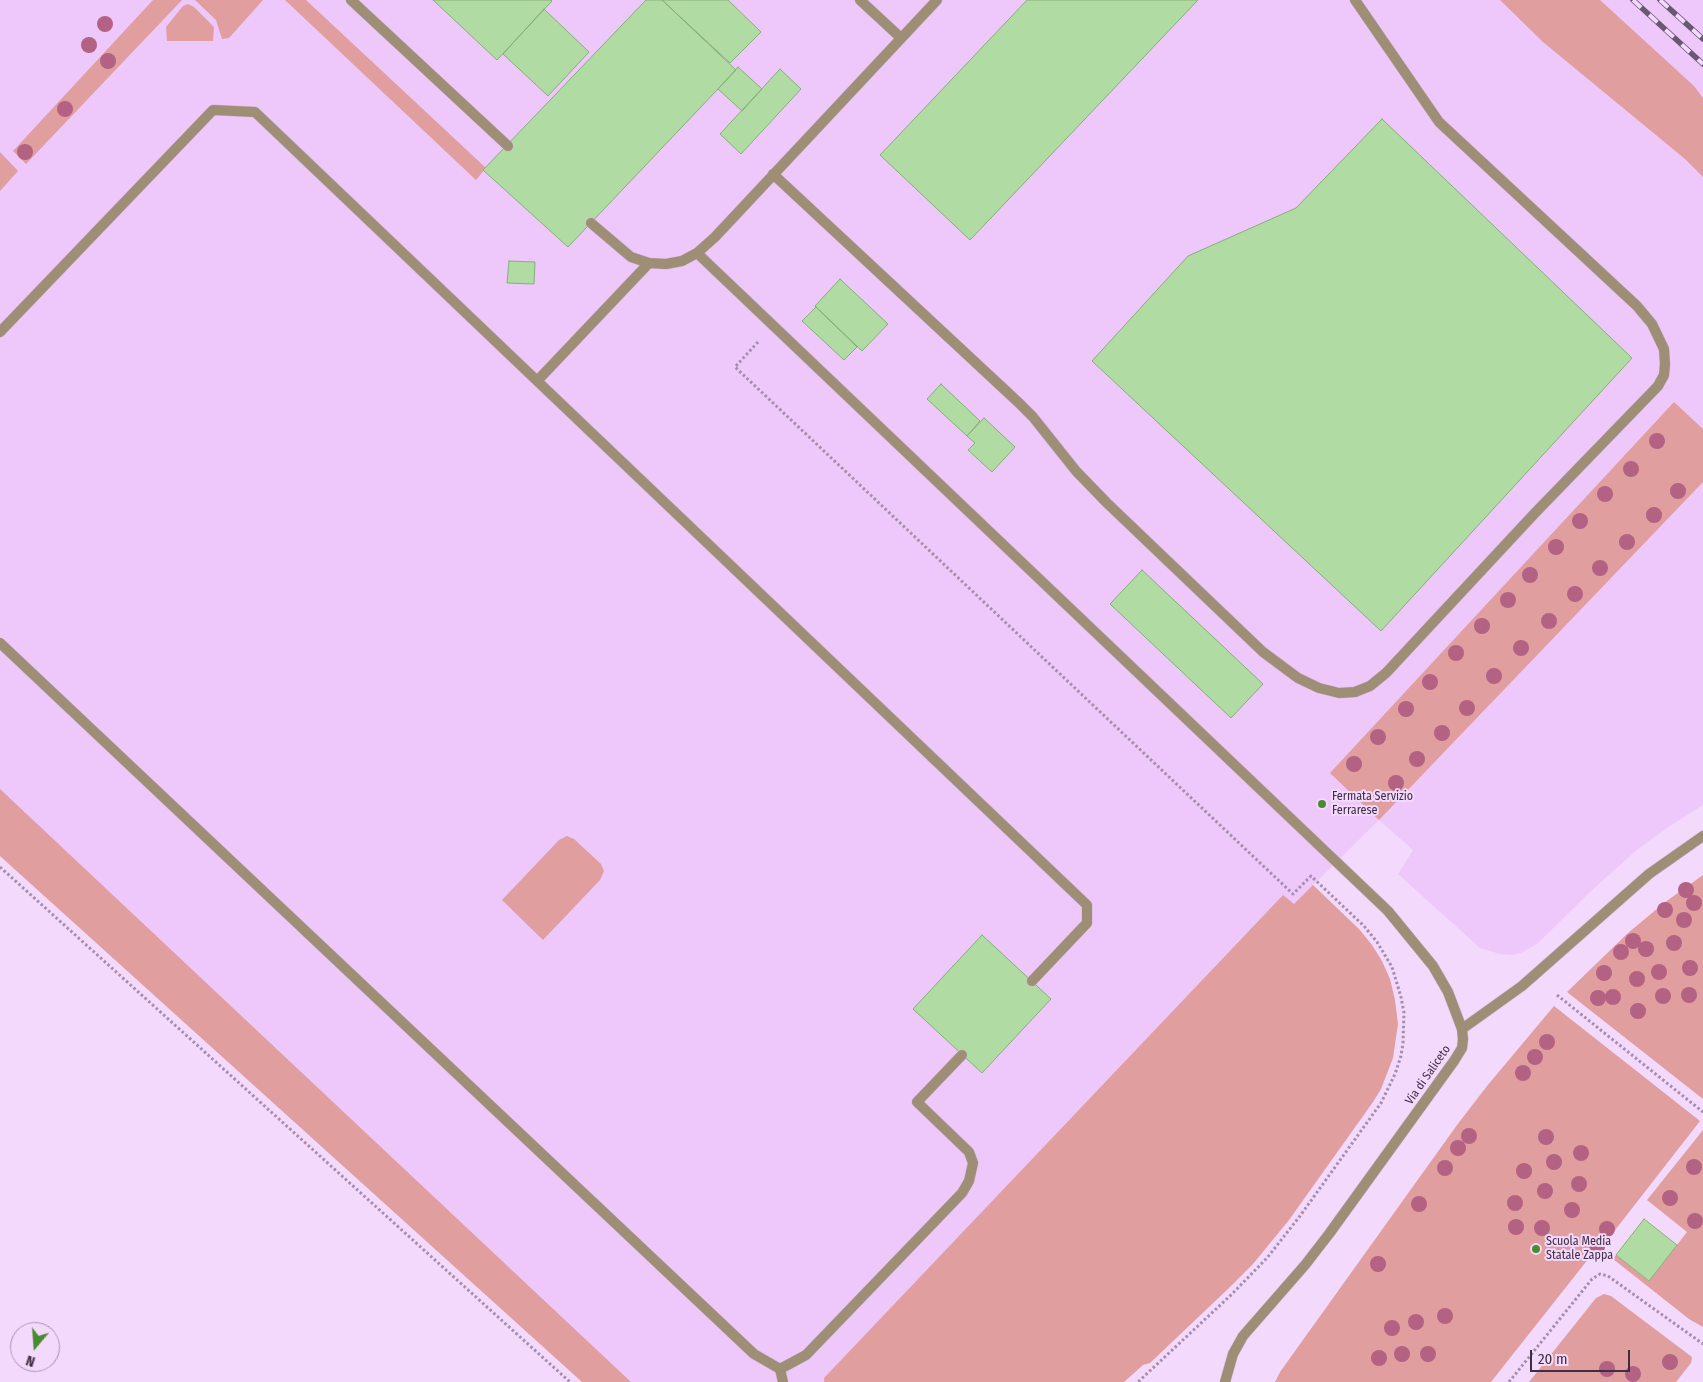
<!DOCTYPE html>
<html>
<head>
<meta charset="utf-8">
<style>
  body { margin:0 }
  #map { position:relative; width:1703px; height:1382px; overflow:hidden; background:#f3d9fc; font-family:"Fira Sans Condensed",sans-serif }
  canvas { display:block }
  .north { position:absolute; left:10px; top:1322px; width:50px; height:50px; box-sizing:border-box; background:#f3d9fc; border:1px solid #ab94b2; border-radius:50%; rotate:198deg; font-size:14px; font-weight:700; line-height:20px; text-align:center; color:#3e2d43 }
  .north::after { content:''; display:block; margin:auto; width:18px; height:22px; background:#498c2f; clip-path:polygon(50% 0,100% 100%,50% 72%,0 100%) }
  .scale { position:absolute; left:1530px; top:1350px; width:100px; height:22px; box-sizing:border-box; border:2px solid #3e2d43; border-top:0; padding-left:6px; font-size:15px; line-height:18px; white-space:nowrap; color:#3e2d43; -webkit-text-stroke:4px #f3d9fc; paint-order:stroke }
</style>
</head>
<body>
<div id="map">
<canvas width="1703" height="1382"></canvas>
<div class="north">N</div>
<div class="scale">20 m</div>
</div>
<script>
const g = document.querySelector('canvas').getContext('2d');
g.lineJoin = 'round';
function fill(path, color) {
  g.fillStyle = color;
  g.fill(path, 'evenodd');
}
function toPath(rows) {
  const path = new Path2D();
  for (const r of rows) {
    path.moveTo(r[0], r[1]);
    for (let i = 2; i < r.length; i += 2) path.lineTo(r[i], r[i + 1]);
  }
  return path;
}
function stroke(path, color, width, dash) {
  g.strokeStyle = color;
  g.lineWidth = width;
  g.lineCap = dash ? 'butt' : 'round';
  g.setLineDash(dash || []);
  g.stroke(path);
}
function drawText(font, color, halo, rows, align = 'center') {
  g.font = font + ' "Fira Sans Condensed",sans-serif';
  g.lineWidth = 4;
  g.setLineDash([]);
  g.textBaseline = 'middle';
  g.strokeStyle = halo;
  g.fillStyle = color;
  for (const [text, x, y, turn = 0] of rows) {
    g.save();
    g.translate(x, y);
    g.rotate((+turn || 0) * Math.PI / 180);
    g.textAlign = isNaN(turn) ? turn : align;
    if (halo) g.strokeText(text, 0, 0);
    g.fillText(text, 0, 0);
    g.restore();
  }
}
fill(toPath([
  [0,0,1703,0,1703,805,1670,826,1638,849,1591,891,1537,944,1521,953,1512,955,1500,954,1480,948,1398,874,1413,850,1379,820,1293,905,1283,895,825,1378,824,1382,588,1382,0,831]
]), '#eec8fa');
fill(toPath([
  [153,0,182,0,26,164,13,151],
  [195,0,263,0,229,38,222,39,216,20],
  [285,0,306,0,486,168,476,180],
  [1500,0,1600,0,1694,86,1703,98,1703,177,1685,159,1543,42],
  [188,4,194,7,214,27,213,41,167,41,166,27,183,6],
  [0,152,18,171,0,191],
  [1674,402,1703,429,1703,482,1379,820,1330,773],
  [0,789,533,1290,631,1382,582,1382,0,856],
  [567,836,574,839,601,864,604,871,600,880,543,940,502,900,559,840],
  [1703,875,1703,1099,1567,992,1628,933,1664,903],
  [1313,885,1359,929,1372,945,1382,961,1390,979,1395,1000,1398,1024,1393,1058,1381,1089,1373,1102,1289,1220,1253,1264,1230,1287,1150,1363,1143,1365,1124,1382,824,1382,824,1378,1283,895,1294,904],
  [1554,1006,1700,1121,1598,1252,1589,1258,1491,1382,1275,1382,1280,1372,1457,1125,1487,1086],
  [1703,1130,1703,1327,1689,1319,1613,1259,1616,1255,1649,1281,1687,1232,1647,1200],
  [1604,1294,1611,1296,1692,1357,1691,1363,1676,1382,1529,1382,1596,1298]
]), '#e09e9f');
const building = toPath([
  [433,0,551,0,552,1,497,60,433,0],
  [646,0,662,0,736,70,568,247,483,170,646,0],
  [662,0,728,0,761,32,730,63,662,0],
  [1027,0,1198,0,970,240,880,155,1027,0],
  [544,9,589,52,548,96,503,54,544,9],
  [738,67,762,89,742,111,718,89,738,67],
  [780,69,801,89,741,154,720,134,780,69],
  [1382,119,1632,358,1381,631,1092,361,1188,256,1296,208,1382,119],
  [509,261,535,262,534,284,507,283,509,261],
  [840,279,888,324,862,351,815,306,840,279],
  [816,307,857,347,844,360,802,321,816,307],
  [941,384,980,421,967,436,927,399,941,384],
  [984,418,1015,447,992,472,968,450,975,443,967,436,984,418],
  [1142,570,1263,684,1231,718,1110,604,1142,570],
  [982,935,1051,999,982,1073,913,1009,982,935],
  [1644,1219,1677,1245,1649,1281,1616,1255,1644,1219]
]);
fill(building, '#b0dba2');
stroke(building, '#86b079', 1);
const lane = toPath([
  [351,0,508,146],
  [860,0,901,38],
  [773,174,1019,403,1033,417,1076,471,1107,503,1263,652,1298,678,1319,688,1339,693,1355,692,1370,686,1386,673,1534,514,1658,386,1664,375,1665,364,1664,349,1652,324,1637,306,1439,122,1355,0],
  [591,223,631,257,649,263,666,264,682,261,697,253,715,237,937,0],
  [0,332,213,110,255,112,1087,905,1087,923,1032,981],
  [538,380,649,263],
  [0,643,754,1354,780,1369,806,1355,962,1193,969,1181,973,1163,969,1152,917,1102,962,1055],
  [780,1369,783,1382]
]);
const street = toPath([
  [697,253,1388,911,1433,966,1448,992,1462,1029,1463,1039,1462,1048,1454,1061,1329,1234,1305,1265,1243,1336,1233,1354,1225,1382],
  [1462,1029,1522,986,1649,874,1703,836]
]);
stroke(lane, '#cfb7d7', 11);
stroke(street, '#cfb7d7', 11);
stroke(toPath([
  [758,342,735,367,1293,894,1311,876,1364,926,1377,942,1392,967,1401,997,1404,1013,1403,1043,1401,1056,1395,1074,1381,1103,1300,1216,1267,1258,1231,1295,1138,1382],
  [0,867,570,1382],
  [1557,995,1703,1112],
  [1509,1382,1592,1279,1600,1274,1608,1276,1703,1344]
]), '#a48eab', 3, [2.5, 2.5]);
stroke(lane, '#9e8e75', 10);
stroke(street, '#9e8e75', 10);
const rail = toPath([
  [1633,0,1703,64],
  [1660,0,1703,39]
]);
stroke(rail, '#6a5770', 5.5);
stroke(rail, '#f3d9fc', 4, [11]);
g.fillStyle = '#b36283';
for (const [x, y] of [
  [105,24],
  [89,45],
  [108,61],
  [65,109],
  [25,152],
  [1657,441],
  [1631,469],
  [1678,491],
  [1605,494],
  [1654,515],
  [1580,521],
  [1627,542],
  [1556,547],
  [1600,568],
  [1530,575],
  [1575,594],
  [1508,600],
  [1549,621],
  [1482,626],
  [1521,648],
  [1456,653],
  [1494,676],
  [1430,682],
  [1467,708],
  [1406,709],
  [1442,733],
  [1378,737],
  [1417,759],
  [1354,764],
  [1396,783],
  [1686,890],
  [1694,903],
  [1665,910],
  [1684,920],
  [1633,941],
  [1674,943],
  [1646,949],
  [1621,952],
  [1690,968],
  [1659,972],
  [1604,973],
  [1637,979],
  [1689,995],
  [1663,996],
  [1613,997],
  [1598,998],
  [1638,1011],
  [1547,1042],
  [1535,1057],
  [1523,1073],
  [1469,1136],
  [1546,1137],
  [1458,1148],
  [1581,1153],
  [1554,1162],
  [1694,1167],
  [1445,1168],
  [1524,1171],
  [1579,1184],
  [1545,1191],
  [1670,1198],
  [1515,1203],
  [1419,1204],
  [1572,1210],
  [1695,1221],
  [1516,1227],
  [1542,1228],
  [1607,1229],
  [1597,1247],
  [1378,1264],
  [1445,1316],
  [1416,1322],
  [1392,1328],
  [1402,1354],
  [1428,1354],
  [1379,1358],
  [1670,1362],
  [1607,1369],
  [1633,1374]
]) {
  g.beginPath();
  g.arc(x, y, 8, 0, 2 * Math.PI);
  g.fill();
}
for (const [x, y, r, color] of [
  [1322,804,5,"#498c2f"],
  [1536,1249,5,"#498c2f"]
]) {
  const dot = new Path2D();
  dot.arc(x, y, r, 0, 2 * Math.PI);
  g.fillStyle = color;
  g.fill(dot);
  stroke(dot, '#f3d9fc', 2);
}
drawText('12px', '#3e2d43', '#f3d9fc', [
  ["Fermata Servizio",1332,797],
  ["Ferrarese",1332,811],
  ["Scuola Media",1546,1242],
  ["Statale Zappa",1546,1256]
], 'left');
drawText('12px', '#3e2d43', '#f3d9fc', [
  ["Via di Saliceto",1428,1075,-55]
]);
</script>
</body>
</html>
